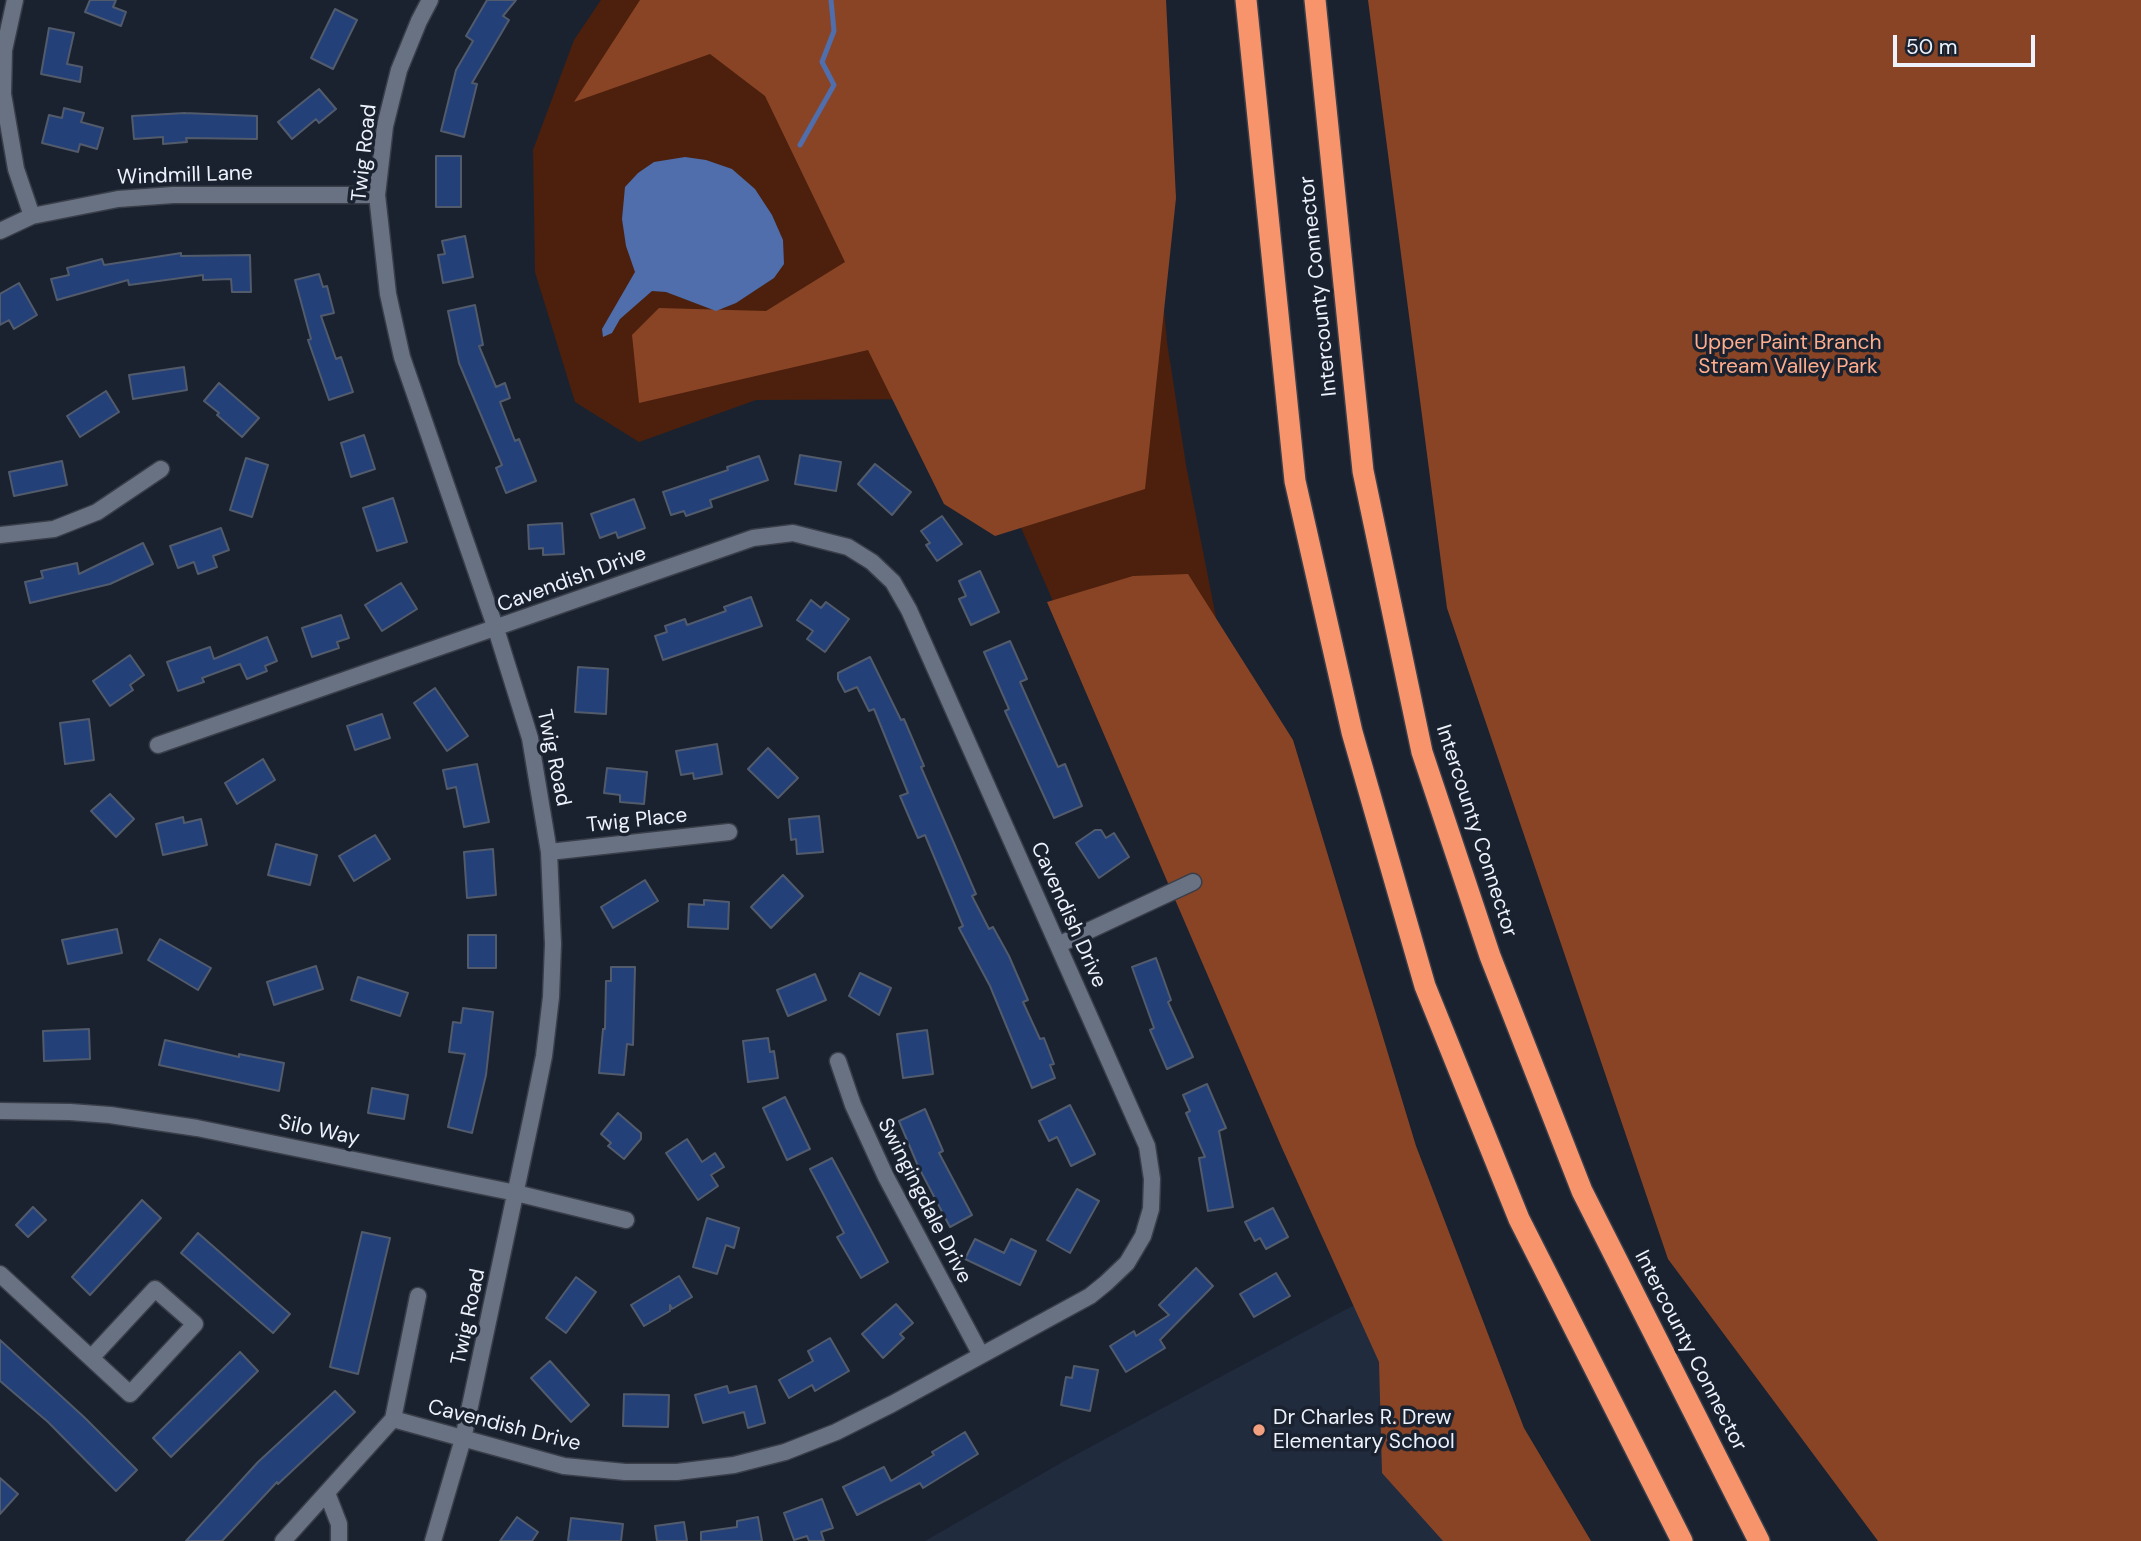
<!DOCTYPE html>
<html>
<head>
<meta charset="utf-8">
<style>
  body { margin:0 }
  #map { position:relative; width:2141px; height:1541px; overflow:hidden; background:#1a2230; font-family:"DM Sans",sans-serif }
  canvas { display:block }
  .scale { position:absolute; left:1893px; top:35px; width:142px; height:32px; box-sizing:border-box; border:4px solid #edf2fc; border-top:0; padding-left:9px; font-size:21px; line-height:24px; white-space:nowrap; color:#edf2fc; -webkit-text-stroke:5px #1a2230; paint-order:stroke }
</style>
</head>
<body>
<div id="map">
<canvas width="2141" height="1541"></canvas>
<div class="scale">50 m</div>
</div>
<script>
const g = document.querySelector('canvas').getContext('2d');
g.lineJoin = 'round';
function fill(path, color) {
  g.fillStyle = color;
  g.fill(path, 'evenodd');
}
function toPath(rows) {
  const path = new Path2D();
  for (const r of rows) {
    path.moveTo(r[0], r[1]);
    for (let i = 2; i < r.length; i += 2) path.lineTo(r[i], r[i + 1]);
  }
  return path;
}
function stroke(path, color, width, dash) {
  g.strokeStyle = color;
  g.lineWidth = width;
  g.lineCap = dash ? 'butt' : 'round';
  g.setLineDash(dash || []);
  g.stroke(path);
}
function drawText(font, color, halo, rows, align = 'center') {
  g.font = font + ' "DM Sans",sans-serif';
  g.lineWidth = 7;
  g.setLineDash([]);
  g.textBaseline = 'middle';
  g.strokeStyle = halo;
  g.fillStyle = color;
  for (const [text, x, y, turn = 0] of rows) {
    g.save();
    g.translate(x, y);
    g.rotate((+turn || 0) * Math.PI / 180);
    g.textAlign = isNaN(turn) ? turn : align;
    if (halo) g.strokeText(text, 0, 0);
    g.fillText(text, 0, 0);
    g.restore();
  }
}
fill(toPath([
  [1356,1304,1455,1541,925,1541,1068,1459]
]), '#212b3e');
fill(toPath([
  [601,0,1136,0,1167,342,1186,465,1220,638,1170,870,965,399,756,400,639,442,575,402,535,272,533,150,574,40]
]), '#4c200c');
fill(toPath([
  [640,0,1166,0,1176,198,1145,489,995,536,944,504,868,350,639,403,632,335,659,308,766,311,845,262,765,96,710,54,574,102],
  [1368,0,2141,0,2141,1541,1878,1541,1668,1259,1447,608],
  [1188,574,1293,740,1416,1146,1524,1428,1591,1541,1443,1541,1382,1473,1379,1362,1282,1148,1047,602,1133,576]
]), '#894426');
fill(toPath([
  [685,157,706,160,732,169,755,189,772,215,783,240,784,264,774,278,736,303,716,311,666,292,652,291,620,319,612,333,603,337,602,329,635,272,626,246,622,219,625,187,638,173,654,162]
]), '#4f6eab');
stroke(toPath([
  [800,145,834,85,822,62,834,31,831,0]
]), '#4f6eab', 5);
const building = toPath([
  [90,0,116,0,113,7,126,12,121,26,85,12,90,0],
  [487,0,516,0,503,16,509,20,472,83,477,84,464,137,441,131,456,70,473,41,466,36,487,0],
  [335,9,357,20,333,69,311,58,335,9],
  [49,28,74,33,67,64,82,67,80,82,41,74,49,28],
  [319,89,336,109,319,123,316,119,292,139,278,122,319,89],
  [64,108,84,113,81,122,103,128,97,149,80,144,78,152,42,143,49,115,62,118,64,108],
  [185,113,257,116,257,139,186,138,187,142,163,144,163,137,134,139,132,116,185,113],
  [436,156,461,156,461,207,436,207,436,156],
  [465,236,473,277,443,283,438,255,445,254,442,241,465,236],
  [181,253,181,256,250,255,251,292,232,292,231,279,203,280,203,275,129,285,128,280,57,300,51,279,69,275,67,268,102,259,104,265,181,253],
  [319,274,323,287,327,286,334,313,321,316,336,359,341,357,353,392,329,400,308,340,311,339,295,280,319,274],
  [19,283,37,315,14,329,9,320,0,325,0,294,19,283],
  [475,305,483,345,479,346,496,387,505,383,510,398,500,402,515,441,519,439,536,481,506,493,496,468,502,465,459,363,448,311,475,305],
  [184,367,187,390,133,399,129,375,184,367],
  [219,383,259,418,242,437,217,415,219,413,204,401,219,383],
  [106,391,119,412,80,437,67,416,106,391],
  [364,435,375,469,351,477,341,443,364,435],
  [800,455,841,462,836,491,795,484,800,455],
  [759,456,768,480,710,500,712,507,686,516,684,511,671,515,663,492,728,470,727,467,759,456],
  [246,458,268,465,252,517,230,510,246,458],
  [62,461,67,485,14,496,9,472,62,461],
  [875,464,911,492,892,515,858,484,875,464],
  [393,498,407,542,377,551,363,508,393,498],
  [634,499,645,528,618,538,616,532,600,538,591,514,634,499],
  [942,516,962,544,937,561,926,545,930,543,921,531,942,516],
  [562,523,564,554,543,555,543,548,529,549,528,525,562,523],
  [221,528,229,550,213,556,217,567,198,574,194,562,178,568,170,546,221,528],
  [143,543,153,564,110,584,30,603,25,582,43,578,41,571,77,563,79,574,143,543],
  [980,571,999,612,971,625,959,599,966,596,959,581,980,571],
  [401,583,417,609,382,631,365,605,401,583],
  [751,597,762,626,663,660,655,636,667,632,665,626,685,619,687,625,726,611,724,607,751,597],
  [811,600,821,608,826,602,849,619,825,652,807,639,813,631,797,620,811,600],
  [341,615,349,638,337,642,339,648,312,657,302,628,341,615],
  [267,637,277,661,265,666,267,671,247,679,240,664,202,678,204,682,178,691,167,662,210,647,214,659,267,637],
  [1010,641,1027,679,1020,682,1058,767,1065,764,1082,806,1054,818,1005,711,1009,709,984,652,1010,641],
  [130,655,144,675,130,685,133,690,110,706,93,681,130,655],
  [870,657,901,720,904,719,924,766,921,767,976,894,972,896,989,929,993,927,1009,956,1028,1000,1023,1002,1040,1039,1044,1038,1054,1064,1050,1065,1055,1078,1032,1088,990,986,959,928,963,926,925,835,918,838,900,796,908,793,874,709,869,711,857,687,845,692,838,679,838,673,870,657],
  [578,667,608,669,606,714,575,712,578,667],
  [435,688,468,736,447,751,414,703,435,688],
  [382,714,390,738,355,750,347,726,382,714],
  [89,719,94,760,65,764,60,723,89,719],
  [717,744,722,774,694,779,693,773,681,775,676,751,717,744],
  [768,748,798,778,778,798,748,769,768,748],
  [263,759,275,780,237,804,225,783,263,759],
  [477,764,489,822,464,827,456,787,447,789,443,770,477,764],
  [607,768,647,772,644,804,620,802,620,795,604,793,607,768],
  [110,794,134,819,116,837,91,811,110,794],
  [819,816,823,852,797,854,796,839,791,840,789,819,819,816],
  [183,817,184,823,201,819,207,845,163,855,156,824,183,817],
  [1095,830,1101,830,1106,838,1114,833,1129,857,1099,878,1076,843,1095,830],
  [375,835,390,859,354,881,339,856,375,835],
  [276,844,317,855,310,885,268,875,276,844],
  [493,849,496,895,467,898,464,852,493,849],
  [783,875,803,896,771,928,751,907,783,875],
  [645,880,658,901,613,928,601,907,645,880],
  [704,900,729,902,728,929,688,927,689,904,704,905,704,900],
  [117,929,122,953,68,964,62,940,117,929],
  [468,935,496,935,496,968,468,968,468,935],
  [160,939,211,968,198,990,148,960,160,939],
  [1156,958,1171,1000,1168,1002,1193,1057,1167,1069,1150,1030,1154,1028,1132,967,1156,958],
  [316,966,323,989,274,1005,267,982,316,966],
  [611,967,635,967,633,1045,627,1044,624,1075,599,1073,603,1029,605,1029,606,981,611,981,611,967],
  [860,973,891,988,879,1015,849,996,860,973],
  [815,974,826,1000,788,1016,777,990,815,974],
  [358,977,408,993,400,1016,351,1000,358,977],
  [463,1008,493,1012,486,1075,472,1133,448,1127,465,1054,449,1052,453,1022,461,1023,463,1008],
  [89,1029,90,1059,44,1061,43,1031,89,1029],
  [927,1030,933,1074,903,1078,897,1034,927,1030],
  [768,1038,770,1052,774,1051,778,1078,748,1082,743,1041,768,1038],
  [165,1040,239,1057,239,1054,284,1063,279,1091,159,1065,165,1040],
  [1207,1084,1226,1128,1219,1131,1233,1207,1208,1211,1199,1158,1205,1157,1186,1113,1190,1111,1183,1095,1207,1084],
  [372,1088,408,1095,404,1119,368,1113,372,1088],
  [785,1097,810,1149,787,1160,763,1108,785,1097],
  [1070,1105,1095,1154,1071,1166,1057,1137,1049,1141,1039,1121,1070,1105],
  [925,1109,943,1151,939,1153,972,1215,950,1227,918,1166,899,1121,925,1109],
  [618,1113,641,1133,641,1139,624,1159,608,1146,611,1143,601,1134,618,1113],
  [687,1139,702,1162,715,1153,724,1167,711,1175,718,1186,698,1200,666,1153,687,1139],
  [832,1158,888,1262,861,1278,837,1237,844,1233,810,1169,832,1158],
  [1077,1189,1099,1201,1070,1253,1047,1240,1077,1189],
  [142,1200,161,1218,90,1295,72,1277,142,1200],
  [33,1207,46,1220,28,1237,16,1225,33,1207],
  [1273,1208,1288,1237,1266,1249,1260,1238,1255,1241,1245,1222,1273,1208],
  [707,1218,739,1228,734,1248,726,1245,717,1274,693,1267,707,1218],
  [362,1232,390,1238,358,1374,330,1367,362,1232],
  [198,1233,290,1314,273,1333,181,1253,198,1233],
  [975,1239,1004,1253,1011,1239,1036,1251,1020,1285,965,1259,975,1239],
  [1196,1268,1213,1286,1160,1340,1165,1348,1126,1372,1110,1346,1134,1331,1136,1336,1169,1315,1159,1305,1196,1268],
  [1276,1273,1290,1296,1254,1317,1240,1294,1276,1273],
  [679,1276,692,1297,672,1309,670,1305,670,1311,644,1326,631,1305,679,1276],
  [576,1277,596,1292,566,1333,546,1318,576,1277],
  [896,1304,913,1323,900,1334,904,1338,883,1358,862,1334,896,1304],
  [830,1338,849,1371,815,1391,812,1385,789,1398,779,1380,813,1361,808,1351,830,1338],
  [0,1340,85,1418,137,1470,116,1491,48,1422,0,1381,0,1340],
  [240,1352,258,1371,171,1457,153,1438,240,1352],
  [550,1361,589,1405,571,1422,531,1378,550,1361],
  [1074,1366,1098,1370,1090,1411,1061,1405,1066,1377,1072,1378,1074,1366],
  [727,1386,729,1393,756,1386,765,1423,748,1428,744,1412,703,1423,695,1395,727,1386],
  [335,1391,355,1412,278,1484,277,1482,222,1541,186,1541,258,1462,335,1391],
  [624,1394,669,1395,668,1427,623,1426,624,1394],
  [965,1432,978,1454,923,1488,920,1483,857,1515,843,1487,884,1467,891,1481,934,1455,932,1452,965,1432],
  [0,1478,18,1494,0,1514,0,1478],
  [822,1499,833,1528,821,1532,824,1541,809,1541,807,1536,794,1540,784,1513,822,1499],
  [517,1517,538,1532,532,1541,500,1541,517,1517],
  [758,1517,762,1541,701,1541,701,1532,737,1527,737,1521,758,1517],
  [571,1518,623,1524,621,1541,568,1541,571,1518],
  [684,1522,687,1541,657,1541,655,1526,684,1522]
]);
fill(building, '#244079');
stroke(building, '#525b6b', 2);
const minor = toPath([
  [15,0,4,50,3,94,16,169,32,216],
  [430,0,419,21,399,70,385,126,377,195,388,294,402,357,496,629,530,738,549,852,553,944,551,997,544,1056,532,1115,463,1439,433,1541],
  [0,231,32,216,118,199,173,195,377,195],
  [0,535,54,529,97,512,161,469],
  [158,745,753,538,793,533,848,547,872,562,893,582,909,610,1147,1146,1152,1179,1151,1209,1143,1236,1127,1263,1106,1283,1090,1296,892,1404,836,1432,785,1452,734,1465,677,1472,625,1472,564,1466,393,1419],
  [549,852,729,832],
  [1058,945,1193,882],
  [838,1061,853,1105,886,1177,981,1355],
  [0,1111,70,1112,110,1115,197,1128,516,1193,626,1220],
  [0,1274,130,1394,195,1324,155,1289,91,1358],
  [327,1493,339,1524,339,1541],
  [283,1541,393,1419,418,1296]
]);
const motorway = toPath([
  [1246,0,1295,481,1352,732,1425,986,1519,1219,1682,1541],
  [1315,0,1363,471,1422,752,1490,956,1582,1191,1759,1541]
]);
stroke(minor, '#393e49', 19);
stroke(motorway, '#393e49', 24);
stroke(minor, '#697283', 16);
stroke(motorway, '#f7946c', 21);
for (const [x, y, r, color] of [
  [1259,1430,7,"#f2a080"]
]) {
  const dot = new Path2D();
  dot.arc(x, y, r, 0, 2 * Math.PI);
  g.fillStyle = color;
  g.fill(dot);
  stroke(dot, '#1a2230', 2.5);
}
drawText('21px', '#edf2fc', '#1a2230', [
  ["Twig Road",365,153,-84],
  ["Windmill Lane",185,176,-2],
  ["Intercounty Connector",1319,286,-96],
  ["Cavendish Drive",572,580,-20],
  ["Twig Road",553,758,78],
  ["Twig Place",637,821,-6],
  ["Intercounty Connector",1476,831,72],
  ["Cavendish Drive",1068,915,66],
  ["Silo Way",319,1131,12],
  ["Swingingdale Drive",924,1201,63],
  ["Twig Road",469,1317,-78],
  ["Intercounty Connector",1690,1351,63],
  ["Cavendish Drive",504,1426,14]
]);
drawText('21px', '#ffad8c', '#1a2230', [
  ["Upper Paint Branch",1788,343],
  ["Stream Valley Park",1788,367]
]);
drawText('21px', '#edf2fc', '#1a2230', [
  ["Dr Charles R. Drew",1273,1418],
  ["Elementary School",1273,1442]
], 'left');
</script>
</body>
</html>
